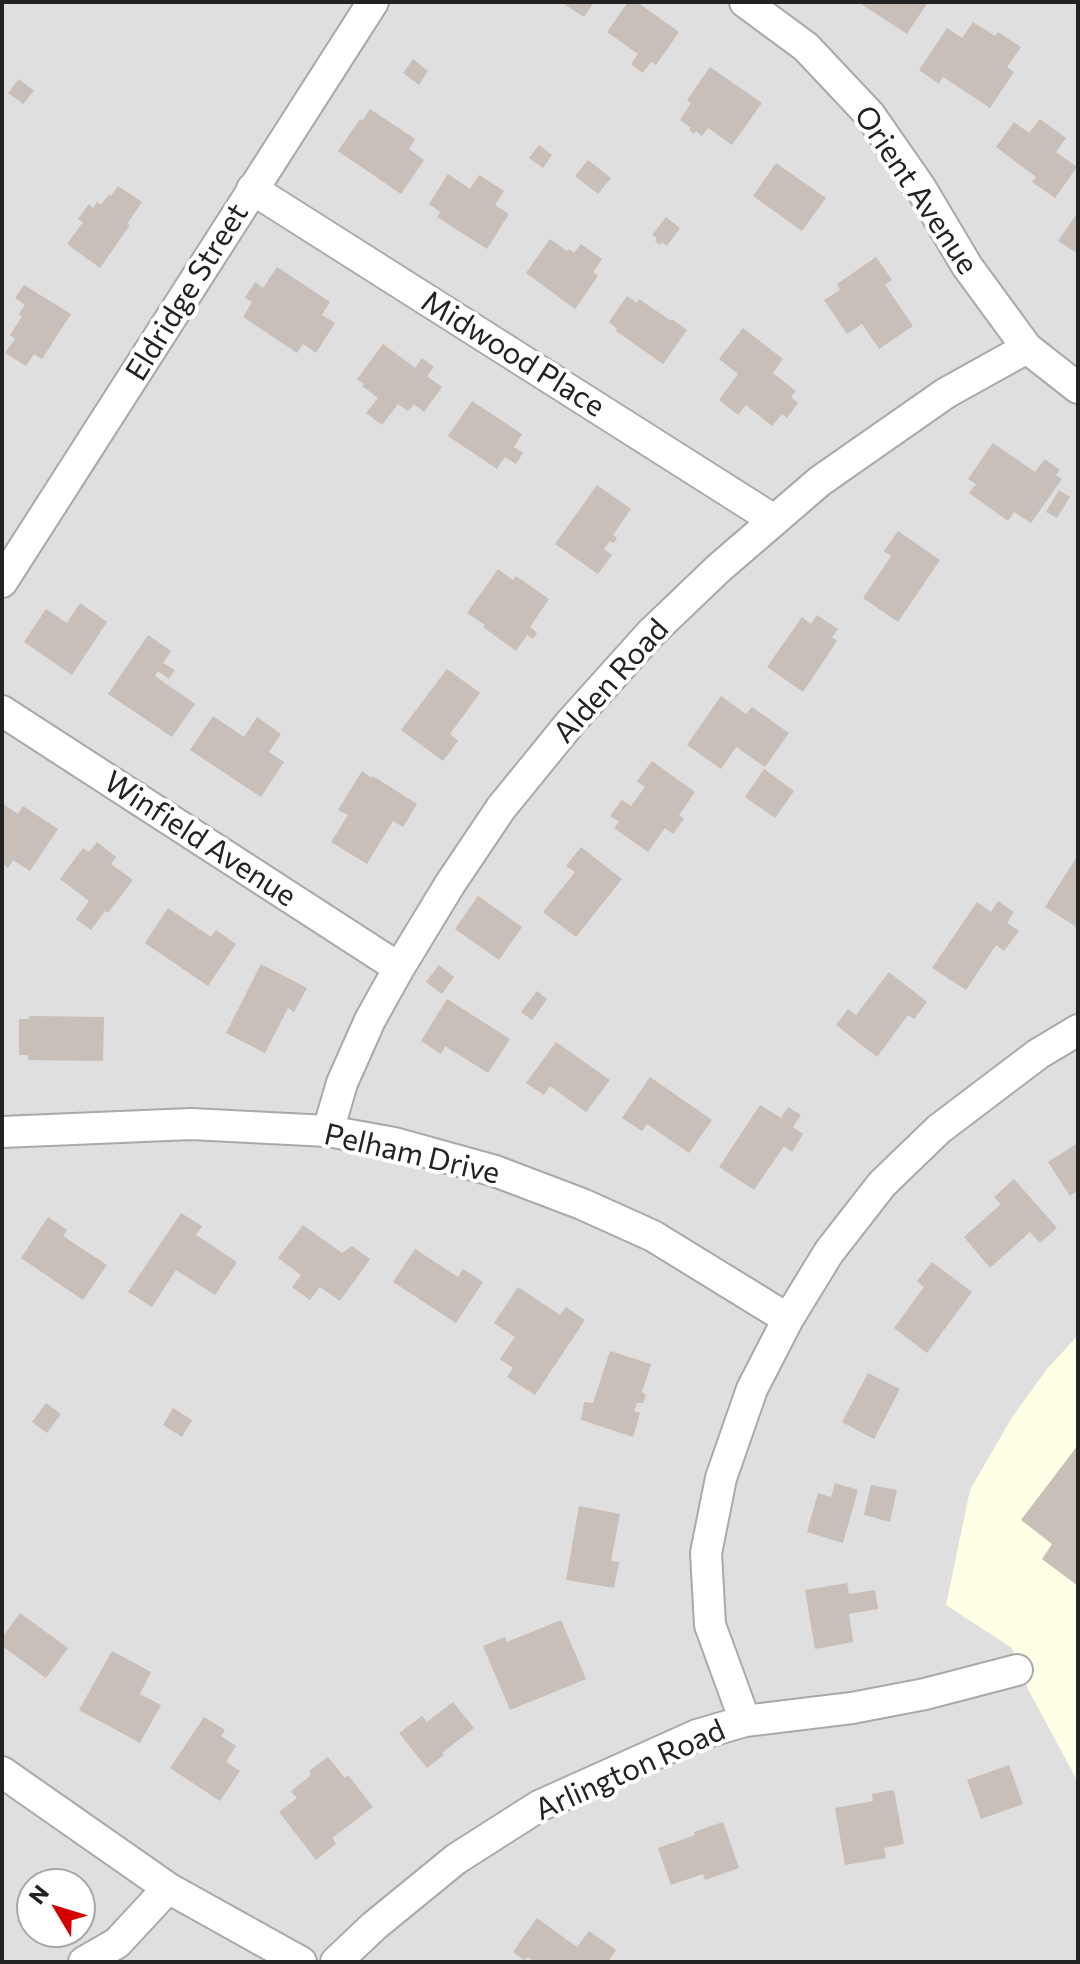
<!DOCTYPE html>
<html>
<head>
<meta charset="utf-8">
<style>
  body { margin:0 }
  #map { position:relative; width:1080px; height:1964px; overflow:hidden; background:#f2efe9; font-family:Commissioner,sans-serif }
  canvas { display:block }
  .frame { position:absolute; inset:0; border:4px solid #222; pointer-events:none }
  .north { position:absolute; left:16px; top:1868px; width:80px; height:80px; box-sizing:border-box; background:#fff; border:2px solid #a7a7a7; border-radius:50%; rotate:308deg; font-size:22px; font-weight:700; line-height:32px; text-align:center; color:#222 }
  .north::after { content:''; display:block; margin:auto; width:28px; height:36px; background:#d40000; clip-path:polygon(50% 0,100% 100%,50% 72%,0 100%) }
</style>
</head>
<body>
<div id="map">
<canvas width="1080" height="1964"></canvas>
<div class="frame"></div>
<div class="north">N</div>
</div>
<script>
const g = document.querySelector('canvas').getContext('2d');
g.lineJoin = 'round';
function fill(path, color) {
  g.fillStyle = color;
  g.fill(path, 'evenodd');
}
function toPath(rows) {
  const path = new Path2D();
  for (const r of rows) {
    path.moveTo(r[0], r[1]);
    for (let i = 2; i < r.length; i += 2) path.lineTo(r[i], r[i + 1]);
  }
  return path;
}
function stroke(path, color, width, dash) {
  g.strokeStyle = color;
  g.lineWidth = width;
  g.lineCap = dash ? 'butt' : 'round';
  g.setLineDash(dash || []);
  g.stroke(path);
}
function drawText(font, color, halo, rows, align = 'center') {
  g.font = font + ' Commissioner,sans-serif';
  g.lineWidth = 8;
  g.setLineDash([]);
  g.textBaseline = 'middle';
  g.strokeStyle = halo;
  g.fillStyle = color;
  for (const [text, x, y, turn = 0] of rows) {
    g.save();
    g.translate(x, y);
    g.rotate((+turn || 0) * Math.PI / 180);
    g.textAlign = isNaN(turn) ? turn : align;
    if (halo) g.strokeText(text, 0, 0);
    g.fillText(text, 0, 0);
    g.restore();
  }
}
fill(toPath([
  [2,2,1078,2,1078,1962,2,1962],
  [32,1884,80,1884,80,1932,32,1932]
]), '#e0dfdf');
fill(toPath([
  [1078,1335,1078,1782,1028,1689,1012,1648,946,1605,970,1490,1011,1419,1047,1369]
]), '#ffffe5');
fill(toPath([
  [561,2,594,2,584,17],
  [628,2,637,2,679,32,656,65,651,62,643,73,631,64,638,54,607,32],
  [858,2,928,2,907,34],
  [973,22,995,36,998,32,1021,47,1007,67,1014,72,990,108,943,77,939,84,919,70,947,28,962,38],
  [413,59,428,71,419,85,403,73],
  [710,67,762,103,732,145,708,128,702,136,696,131,694,134,689,130,691,128,680,120,691,103,687,100],
  [19,79,34,91,23,104,8,93],
  [370,109,415,139,409,149,424,160,401,194,338,151,360,119,363,120],
  [1040,119,1066,138,1056,152,1077,167,1055,198,1032,182,1036,177,996,147,1014,122,1029,133],
  [539,145,552,155,543,168,529,158],
  [588,160,611,178,598,194,575,176],
  [776,163,826,198,802,231,753,196],
  [448,174,470,189,479,175,504,191,495,205,509,214,487,249,437,217,440,212,429,204],
  [118,186,142,202,127,224,130,225,100,268,67,244,83,222,78,219,89,204,93,208,97,202,101,205,109,194,111,196],
  [1078,212,1078,254,1058,241],
  [666,217,680,228,667,246,662,242,660,245,655,241,657,238,652,235],
  [550,239,567,251,569,249,574,253,581,244,602,259,593,272,598,276,575,309,526,273],
  [876,257,892,280,885,285,913,326,879,349,862,324,847,334,824,300,840,290,837,284],
  [277,267,330,302,322,315,335,323,316,353,303,344,297,353,243,317,252,302,245,298,255,282,263,288],
  [24,285,71,314,42,359,34,354,26,366,5,353,15,339,10,335,22,316,19,314,25,305,15,298],
  [627,296,637,303,639,299,671,321,672,319,687,330,663,364,616,331,617,329,609,322],
  [743,328,783,359,773,373,796,391,791,397,798,403,787,418,782,414,772,426,746,405,738,415,719,400,738,374,719,359],
  [383,344,415,368,422,358,434,367,427,376,442,387,424,412,414,404,408,411,398,404,382,425,366,413,378,398,362,386,364,384,357,379],
  [472,401,522,434,514,447,523,453,516,464,505,457,497,469,448,436],
  [993,443,1035,472,1045,459,1060,470,1056,475,1062,479,1031,523,1014,512,1008,521,969,493,976,484,968,479],
  [597,485,631,509,613,535,617,538,614,543,610,541,604,549,612,555,598,574,555,544],
  [1059,490,1070,497,1057,518,1046,512],
  [898,531,940,560,898,622,863,598,891,556,884,551],
  [498,569,513,580,516,576,549,599,530,627,537,633,533,639,527,635,516,651,483,627,485,625,467,613],
  [80,603,107,622,72,675,24,642,46,609,67,623],
  [817,615,838,629,832,637,837,641,803,692,767,667,802,617,811,624],
  [148,635,171,651,163,663,175,670,169,679,158,671,155,676,195,704,172,737,108,694],
  [447,669,480,693,450,734,458,741,443,761,401,730],
  [721,696,746,714,752,707,789,733,765,767,736,747,721,769,687,745],
  [213,716,244,737,257,717,281,734,269,752,284,762,261,797,190,750],
  [652,761,695,792,679,815,684,819,673,834,665,828,648,852,614,828,619,822,610,816,622,800,631,806,645,787,637,781],
  [764,769,794,791,775,818,745,797],
  [362,771,372,778,373,776,417,804,403,827,393,821,367,864,331,842,348,815,338,810],
  [2,803,18,814,23,806,58,829,30,871,13,860,8,868,2,864],
  [97,842,116,857,111,864,133,880,108,913,105,911,91,930,76,919,89,901,60,879,83,848,89,852],
  [581,847,622,879,576,937,543,912,575,872,566,866],
  [1078,855,1078,928,1045,907],
  [478,896,522,927,499,960,455,929],
  [998,901,1014,912,1007,923,1019,931,1004,951,996,945,966,990,932,968,977,902,991,912],
  [168,908,211,937,216,930,236,944,208,986,145,943],
  [261,964,307,988,294,1012,288,1008,265,1053,226,1033],
  [439,965,454,977,442,994,426,982],
  [889,972,927,1002,914,1019,908,1015,877,1057,836,1025,848,1009,856,1015],
  [537,991,547,999,532,1020,521,1012],
  [447,999,510,1039,488,1073,445,1046,441,1054,421,1041],
  [29,1016,104,1017,103,1061,28,1060,28,1055,19,1055,19,1019,29,1019],
  [556,1042,610,1080,586,1112,550,1086,544,1095,526,1083],
  [650,1077,712,1120,689,1153,647,1124,642,1131,622,1118],
  [760,1105,781,1118,788,1107,801,1115,793,1127,803,1134,792,1152,784,1146,754,1190,719,1167],
  [1078,1143,1078,1191,1070,1196,1048,1162],
  [1014,1179,1057,1228,1040,1243,1030,1232,990,1268,964,1237,1001,1204,994,1197],
  [181,1213,202,1226,196,1235,237,1262,215,1295,176,1270,152,1307,128,1292],
  [48,1217,67,1230,63,1236,107,1265,83,1300,21,1258],
  [303,1225,342,1253,352,1246,370,1259,340,1301,320,1287,310,1300,292,1287,301,1275,278,1258],
  [415,1249,458,1277,463,1269,483,1282,456,1323,393,1282],
  [932,1262,972,1292,927,1353,894,1328,924,1287,917,1281],
  [518,1287,560,1315,566,1307,585,1320,535,1395,507,1377,513,1368,500,1359,515,1337,494,1323],
  [610,1351,651,1364,642,1392,646,1395,643,1403,637,1403,634,1411,640,1413,633,1437,581,1420,584,1402,593,1403],
  [868,1373,900,1389,874,1439,842,1422],
  [46,1403,61,1414,47,1433,32,1422],
  [173,1408,192,1420,182,1437,163,1425],
  [1078,1445,1078,1586,1042,1559,1052,1544,1021,1520],
  [835,1483,858,1490,843,1543,807,1532,818,1493,831,1497],
  [871,1485,897,1490,890,1522,864,1515],
  [579,1506,620,1514,611,1561,619,1562,614,1588,566,1580],
  [847,1583,849,1594,875,1590,878,1609,849,1614,853,1642,815,1649,805,1590],
  [20,1613,68,1648,46,1678,2,1646,2,1638],
  [561,1620,586,1679,510,1710,483,1646,505,1637,507,1642],
  [112,1651,151,1672,140,1694,161,1705,140,1743,79,1710],
  [453,1702,474,1728,442,1753,444,1755,427,1768,399,1733,422,1716,427,1722],
  [204,1717,225,1730,221,1736,236,1746,226,1762,240,1771,220,1801,170,1768],
  [328,1757,345,1778,348,1775,373,1807,332,1838,336,1844,316,1860,279,1812,297,1798,291,1791,310,1776,310,1770],
  [1009,1765,1023,1804,981,1819,967,1780],
  [894,1790,904,1844,884,1848,886,1858,845,1865,835,1808,873,1801,872,1794],
  [723,1822,739,1868,705,1880,703,1874,671,1885,658,1848,695,1835,694,1832],
  [537,1918,577,1947,589,1931,616,1950,608,1962,535,1962,528,1957,524,1960,513,1952]
]), '#c7bfb8');
const street = toPath([
  [745,2,806,47,870,115,920,187,967,266,1027,348,1078,388],
  [252,189,774,520],
  [2,582,373,2],
  [2,711,399,968],
  [328,1131,342,1083,370,1020,399,968,450,884,501,808,571,722,651,633,719,568,820,481,946,393,1027,348],
  [2,1132,191,1124,328,1131,394,1143,495,1171,582,1204,653,1236,788,1319],
  [745,1721,710,1625,706,1553,721,1478,752,1389,788,1319,829,1252,882,1184,939,1129,1038,1054,1078,1030],
  [2,1772,168,1888,301,1962],
  [84,1962,117,1943,168,1888],
  [336,1962,374,1926,456,1859,539,1806,697,1735,745,1721,852,1708,925,1694,1017,1670]
]);
stroke(street, '#a9a9a9', 34);
stroke(street, '#fff', 30);
drawText('30px', '#222', '#fff', [
  ["Orient Avenue",916,190,56],
  ["Eldridge Street",187,292,-58],
  ["Midwood Place",513,354,32],
  ["Alden Road",611,681,-48],
  ["Winfield Avenue",200,839,33],
  ["Pelham Drive",412,1154,13],
  ["Arlington Road",630,1770,-24]
]);
</script>
</body>
</html>
